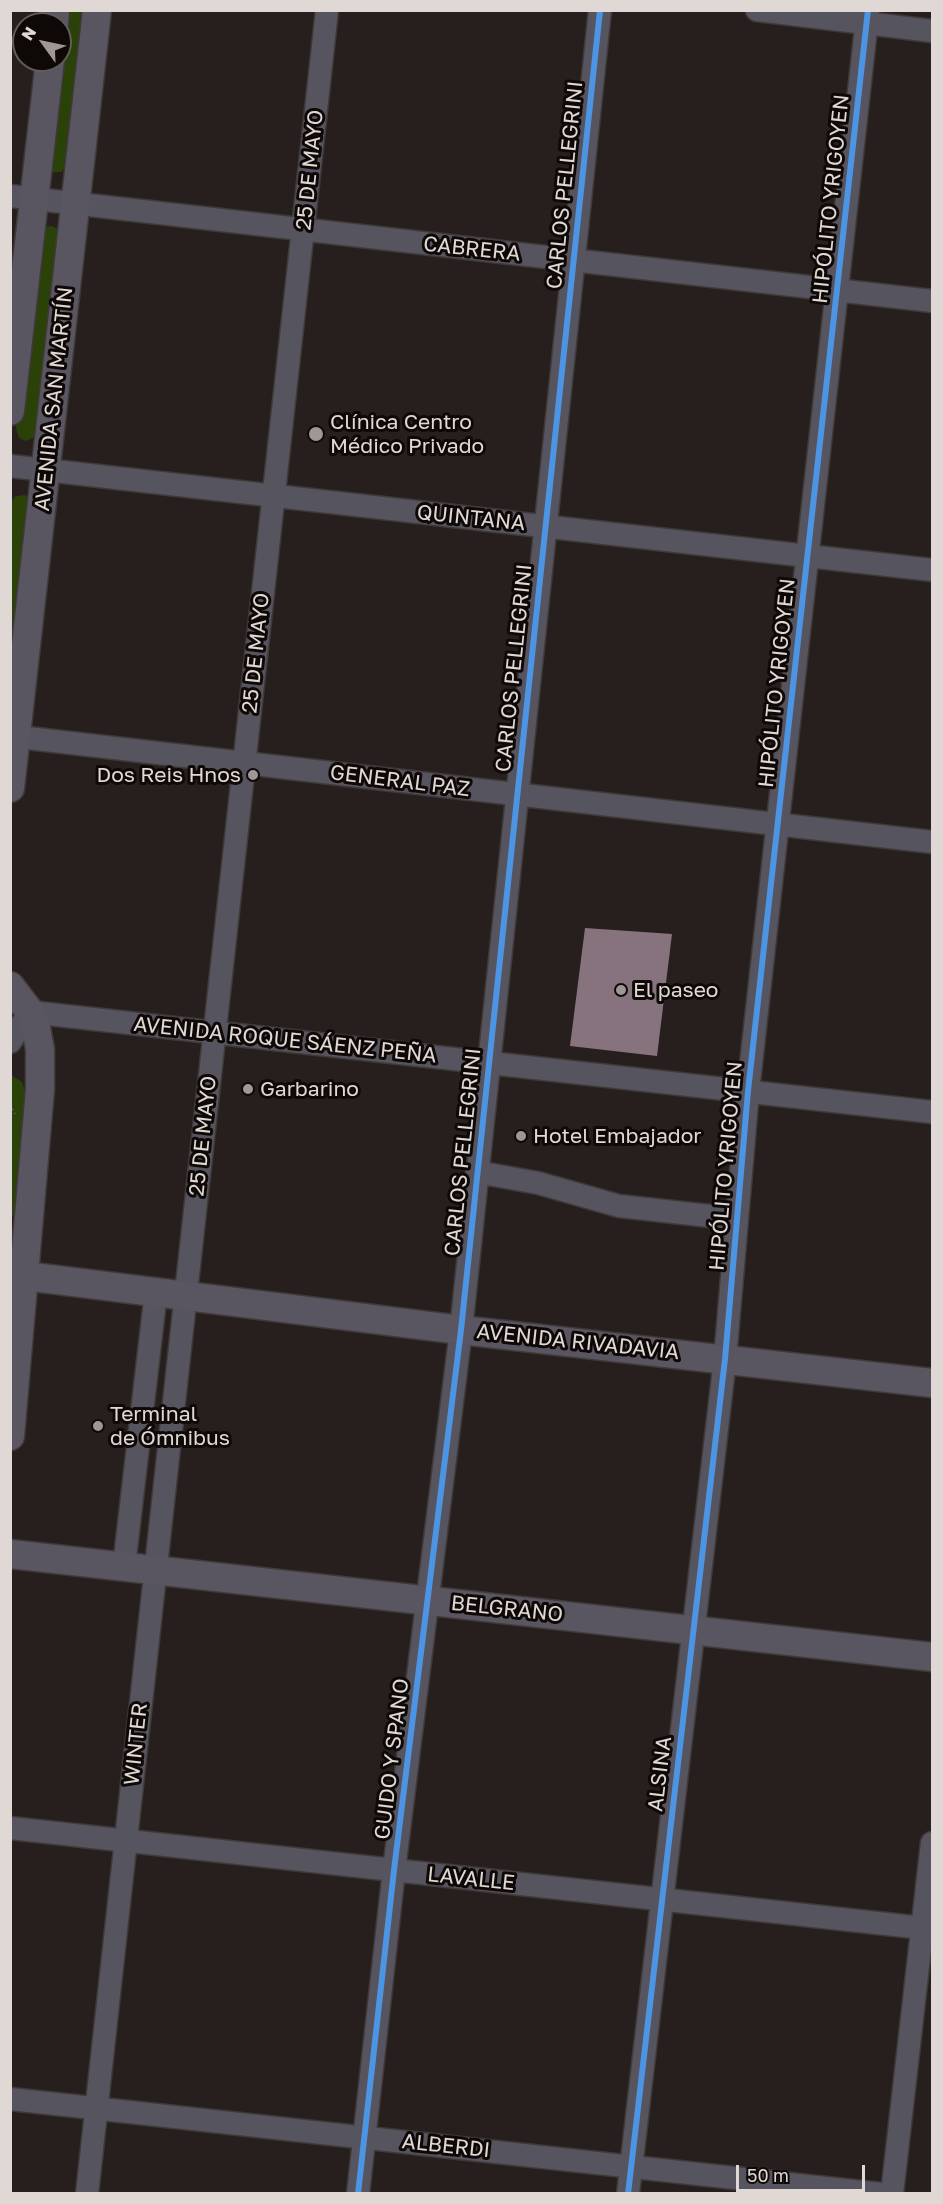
<!DOCTYPE html>
<meta charset="utf-8">
<style>
body{margin:0}
#map{position:relative;width:943px;height:2204px;overflow:hidden;background:#261f1e;font-family:"Golos Text",sans-serif}
canvas{display:block}
.frame{position:absolute;inset:0;border:12px solid #e0d8d5;pointer-events:none}
.north{position:absolute;left:12px;top:12px;width:60px;height:60px;box-sizing:border-box;background:#0e0907;border:2px solid #625c59;border-radius:50%;rotate:303deg;font-size:16px;font-weight:700;line-height:24px;text-align:center;color:#e0d8d5}
.north::after{content:'';display:block;margin:auto;width:21px;height:27px;background:#9f9795;clip-path:polygon(50% 0,100% 100%,50% 72%,0 100%)}
.scale{position:absolute;left:736px;top:2165px;width:129px;height:27px;box-sizing:border-box;border:3px solid #e0d8d5;border-top:0;padding-left:8px;font-size:18px;line-height:21px;white-space:nowrap;color:#e0d8d5;-webkit-text-stroke:4px #0e0907;paint-order:stroke}
</style>
<div id="map">
<canvas width="943" height="2204"></canvas>
<div class="frame"></div>
<div class="north">N</div>
<div class="scale">50 m</div>
</div>
<script>
const ctx = document.querySelector('canvas').getContext('2d');
ctx.lineJoin = 'round';
function fillPath(path, color) {
  ctx.fillStyle = color;
  ctx.fill(path, 'evenodd');
}
function shape(rows) {
  const path = new Path2D();
  for (const r of rows) {
    path.moveTo(r[0], r[1]);
    for (let i = 2; i < r.length; i += 2) path.lineTo(r[i], r[i + 1]);
  }
  return path;
}
function strokePath(path, color, width, dash) {
  ctx.strokeStyle = color;
  ctx.lineWidth = width;
  ctx.lineCap = dash ? 'butt' : 'round';
  ctx.setLineDash(dash || []);
  ctx.stroke(path);
}
function drawText(font, color, halo, rows, align = 'center') {
  ctx.font = font + ' "Golos Text",sans-serif';
  ctx.lineWidth = 6;
  ctx.setLineDash([]);
  ctx.textBaseline = 'middle';
  ctx.strokeStyle = halo;
  ctx.fillStyle = color;
  for (const [text, x, y, turn = 0] of rows) {
    ctx.save();
    ctx.translate(x, y);
    ctx.rotate((+turn || 0) * Math.PI / 180);
    ctx.textAlign = isNaN(turn) ? turn : align;
    if (halo) ctx.strokeText(text, 0, 0);
    ctx.fillText(text, 0, 0);
    ctx.restore();
  }
}
fillPath(shape([
 [62,11,86,11,68,166,61,172,53,172,46,168,60,60],
 [52,226,60,230,39,435,26,441,19,438,16,428,39,233,45,227],
 [25,495,31,500,11,708,11,501,16,496],
 [11,1075,22,1082,27,1097,19,1209,11,1218]
]), '#2a4108');
fillPath(shape([
 [585,928,672,934,657,1056,570,1046]
]), '#87737d');
const minor = shape([
 [757,10,932,31],
 [10,196,932,301],
 [10,466,932,570],
 [10,736,932,842],
 [10,1042,30,1012,932,1112],
 [477,1172,538,1183,619,1206,737,1219],
 [124,1566,156,1292],
 [10,1828,932,1929],
 [10,2099,881,2194],
 [87,2194,327,10],
 [358,2194,394,1870,461,1330,600,10],
 [628,2194,725,1359,748,1091,868,10],
 [892,2194,932,1843]
]);
const major = shape([
 [54,24,55,10],
 [10,411,50,60],
 [10,788,97,10],
 [10,986,30,1012,36,1028,40,1049,40,1089,10,1436],
 [10,1269,25,1276,461,1330,932,1383],
 [10,1554,932,1657]
]);
strokePath(minor, '#3f3a38', 25);
strokePath(major, '#3f3a38', 31);
strokePath(shape([
 [10,1107,15,1114]
]), '#57555a', 3, [4.5, 3]);
strokePath(minor, '#56545e', 22);
strokePath(major, '#595561', 28);
strokePath(shape([
 [358,2194,394,1870,461,1330,600,10],
 [628,2194,725,1359,748,1091,868,10]
]), '#4d94e3', 6);
for (const [x, y, r, color] of [
 [316,434,8,"#9f9795"],
 [253,775,6,"#9f9795"],
 [621,990,6,"#9f9795"],
 [248,1089,6,"#9f9795"],
 [521,1136,6,"#9f9795"],
 [98,1426,6,"#9f9795"]
]) {
  const dot = new Path2D();
  dot.arc(x, y, r, 0, 2 * Math.PI);
  ctx.fillStyle = color;
  ctx.fill(dot);
  strokePath(dot, '#0e0907', 2);
}
drawText('21px', '#e0d8d5', '#0e0907', [
 ["25 DE MAYO",310,170,-84],
 ["CARLOS PELLEGRINI",565,185,-84],
 ["HIPÓLITO YRIGOYEN",831,199,-84],
 ["CABRERA",472,249,6],
 ["AVENIDA SAN MARTÍN",54,399,-84],
 ["QUINTANA",471,518,6],
 ["25 DE MAYO",256,653,-84],
 ["CARLOS PELLEGRINI",514,668,-84],
 ["HIPÓLITO YRIGOYEN",777,683,-84],
 ["GENERAL PAZ",400,781,7],
 ["AVENIDA ROQUE SÁENZ PEÑA",285,1040,6],
 ["25 DE MAYO",203,1136,-84],
 ["CARLOS PELLEGRINI",463,1152,-84],
 ["HIPÓLITO YRIGOYEN",726,1166,-85],
 ["AVENIDA RIVADAVIA",578,1342,6],
 ["BELGRANO",507,1609,6],
 ["WINTER",136,1744,-84],
 ["GUIDO Y SPANO",392,1759,-83],
 ["ALSINA",660,1774,-83],
 ["LAVALLE",471,1879,6],
 ["ALBERDI",446,2146,6]
]);
drawText('21px', '#e0d8d5', '#0e0907', [
 ["Clínica Centro",330,422],
 ["Médico Privado",330,446],
 ["Dos Reis Hnos",241,775,"right"],
 ["El paseo",633,990],
 ["Garbarino",260,1089],
 ["Hotel Embajador",533,1136],
 ["Terminal",110,1414],
 ["de Ómnibus",110,1438]
], 'left');
</script>
